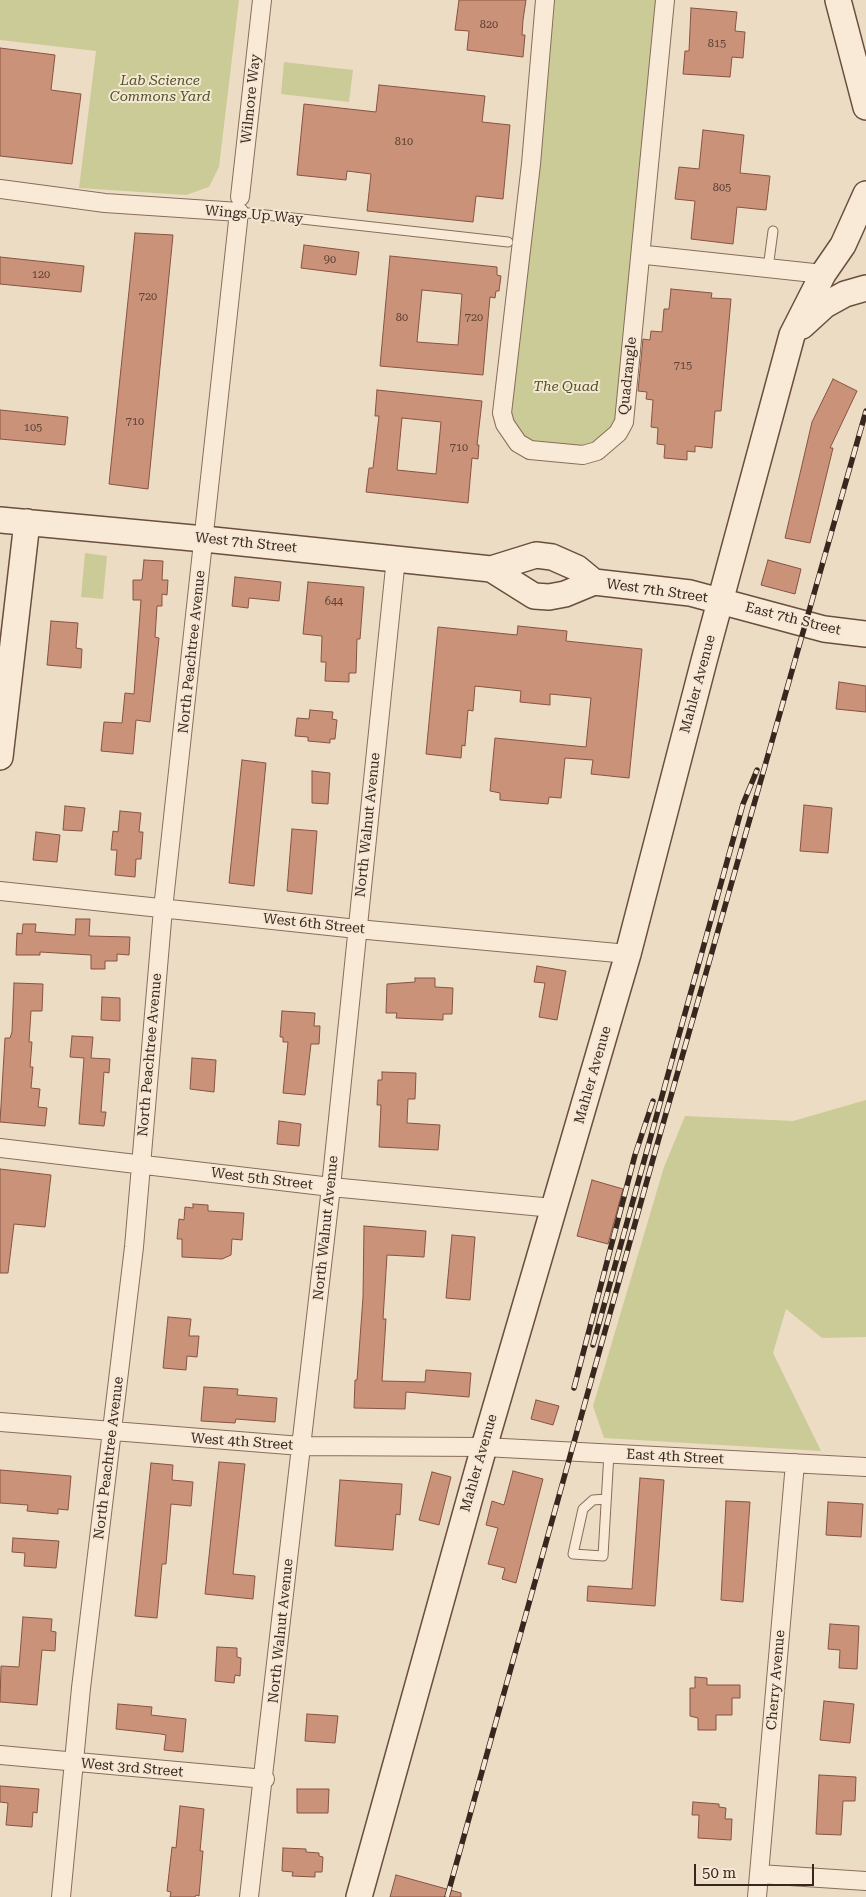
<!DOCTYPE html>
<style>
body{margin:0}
#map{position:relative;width:866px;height:1897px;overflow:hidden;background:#eddcc4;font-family:"Roboto Serif",serif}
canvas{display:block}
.scale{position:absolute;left:694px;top:1864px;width:120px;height:22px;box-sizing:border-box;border:2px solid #38271e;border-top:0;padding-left:6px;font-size:15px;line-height:18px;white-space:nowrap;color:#38271e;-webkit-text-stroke:4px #f5e7d3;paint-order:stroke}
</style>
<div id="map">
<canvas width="866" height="1897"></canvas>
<div class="scale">50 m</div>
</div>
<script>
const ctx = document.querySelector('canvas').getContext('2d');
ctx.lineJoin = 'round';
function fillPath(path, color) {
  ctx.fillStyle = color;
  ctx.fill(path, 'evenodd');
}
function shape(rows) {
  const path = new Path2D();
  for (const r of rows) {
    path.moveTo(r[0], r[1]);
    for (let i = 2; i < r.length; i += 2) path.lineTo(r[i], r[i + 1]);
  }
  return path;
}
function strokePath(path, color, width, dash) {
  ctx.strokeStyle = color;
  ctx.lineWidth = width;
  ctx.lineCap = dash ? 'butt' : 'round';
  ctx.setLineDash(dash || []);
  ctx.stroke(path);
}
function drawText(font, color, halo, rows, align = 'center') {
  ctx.font = font + ' "Roboto Serif",serif';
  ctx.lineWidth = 4;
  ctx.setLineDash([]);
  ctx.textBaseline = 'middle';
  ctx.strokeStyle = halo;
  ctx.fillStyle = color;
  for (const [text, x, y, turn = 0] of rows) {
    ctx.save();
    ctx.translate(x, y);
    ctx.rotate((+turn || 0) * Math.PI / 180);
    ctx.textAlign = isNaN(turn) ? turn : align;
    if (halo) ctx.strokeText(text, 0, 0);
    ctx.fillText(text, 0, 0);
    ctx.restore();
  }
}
fillPath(shape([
 [0,0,239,0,219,167,209,187,186,195,79,188,96,51,0,40],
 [544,0,665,0,624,422,597,451,530,450,505,424],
 [284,62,353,70,349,102,281,94],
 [85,553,107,556,103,599,81,597],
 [866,1100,866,1337,822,1338,786,1309,773,1353,821,1451,604,1438,593,1406,664,1167,685,1116,793,1121]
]), '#cbcb98');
const building = shape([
 [459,0,526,0,523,20,522,35,525,35,523,57,467,50,469,31,455,30,459,0],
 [691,8,737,12,735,31,745,32,743,58,732,57,730,77,683,74,685,51,689,51,691,8],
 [0,48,55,55,51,90,81,94,72,164,0,156,0,48],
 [379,85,485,96,482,122,510,125,503,199,476,196,473,222,367,211,371,174,347,171,346,180,297,175,304,104,376,112,379,85],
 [703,130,744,135,740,173,770,176,766,210,737,207,733,244,691,239,695,201,675,199,679,167,699,169,703,130],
 [135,233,173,235,148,489,109,484,135,233],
 [304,245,359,252,356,275,301,268,304,245],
 [390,256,497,267,497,275,501,276,499,291,496,291,495,298,490,297,483,375,380,366,390,256],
 [422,290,462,294,458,345,417,342,422,290],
 [0,257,84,266,81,292,0,284,0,257],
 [671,289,712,293,711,298,731,299,721,411,715,411,712,448,695,446,695,452,687,451,687,460,664,458,665,445,657,444,658,428,651,427,653,400,646,399,647,392,638,391,643,339,650,340,651,331,662,332,664,309,669,309,671,289],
 [833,379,857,391,830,448,833,448,810,543,785,538,812,422,833,379],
 [377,390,482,401,477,445,479,445,478,459,472,458,468,503,366,492,369,468,373,468,379,416,375,416,377,390],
 [402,418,441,422,436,474,397,470,402,418],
 [0,410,68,417,65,445,0,439,0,410],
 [144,560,163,561,162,580,168,580,167,595,162,594,162,606,157,606,155,637,159,638,150,722,136,720,133,754,101,751,104,722,122,723,125,693,134,694,141,600,133,600,133,580,142,580,144,560],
 [768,560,801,569,795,594,761,585,768,560],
 [235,577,281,582,279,601,249,598,248,608,232,606,235,577],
 [308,582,364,587,360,639,357,639,356,673,349,673,349,682,325,681,326,662,321,662,322,636,303,634,308,582],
 [51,621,78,623,76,648,82,649,81,668,47,665,51,621],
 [518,626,567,631,566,641,642,649,629,778,591,774,593,760,565,758,561,798,549,797,548,804,500,800,500,793,490,791,495,738,586,747,591,698,550,694,550,705,520,702,521,691,475,686,473,711,468,710,465,746,462,745,461,758,426,754,438,627,517,635,518,626],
 [839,682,866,686,866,712,836,709,839,682],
 [310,710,333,712,332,719,337,720,335,739,330,739,330,743,308,741,308,737,295,736,297,718,309,719,310,710],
 [242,760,266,763,254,886,229,883,242,760],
 [312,771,330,773,328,804,312,803,312,771],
 [804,805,832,808,828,853,800,851,804,805],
 [65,806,85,808,82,831,63,830,65,806],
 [120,811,141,813,139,832,143,832,141,859,136,859,135,877,115,875,117,850,111,850,113,831,118,832,120,811],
 [292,829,317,831,312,894,287,891,292,829],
 [36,832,60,835,57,862,33,860,36,832],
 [76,919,90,919,89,936,130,937,129,955,117,954,117,961,105,961,105,969,91,969,91,955,40,952,40,955,16,955,17,933,22,934,23,924,36,924,35,932,75,935,76,919],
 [537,966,566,971,557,1020,539,1017,545,983,534,982,537,966],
 [415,978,435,978,435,987,453,988,452,1014,443,1014,443,1020,396,1018,397,1013,386,1013,387,984,415,982,415,978],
 [14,983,43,984,42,1011,31,1011,29,1042,32,1042,30,1067,33,1067,31,1088,40,1089,38,1107,47,1108,45,1126,0,1122,5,1038,10,1038,12,1032,14,983],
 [102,997,120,998,120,1021,101,1020,102,997],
 [282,1011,315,1013,314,1026,320,1026,319,1044,311,1044,305,1095,283,1093,288,1042,283,1042,283,1037,280,1037,282,1011],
 [72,1036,93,1037,91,1058,110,1059,109,1073,104,1072,101,1112,106,1112,104,1126,79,1124,84,1058,70,1057,72,1036],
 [192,1058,216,1060,214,1092,190,1089,192,1058],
 [382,1072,416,1073,415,1099,408,1099,407,1123,440,1125,438,1150,379,1147,381,1105,377,1105,378,1080,382,1080,382,1072],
 [279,1121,301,1124,299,1146,277,1144,279,1121],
 [0,1169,51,1175,45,1227,14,1224,8,1273,0,1273,0,1169],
 [592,1180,623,1189,608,1244,577,1236,592,1180],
 [193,1204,208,1205,208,1211,244,1213,242,1240,232,1239,231,1255,222,1259,182,1257,182,1239,177,1239,179,1219,184,1220,185,1207,193,1208,193,1204],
 [364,1226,426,1231,424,1257,387,1255,383,1319,386,1319,382,1381,425,1382,426,1370,471,1373,469,1397,406,1392,405,1409,354,1408,355,1380,357,1380,363,1297,364,1226],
 [452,1235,475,1237,470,1300,446,1298,452,1235],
 [168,1317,191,1319,189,1336,199,1336,197,1357,187,1356,186,1370,163,1368,168,1317],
 [204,1387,238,1389,237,1395,277,1398,275,1422,236,1419,235,1423,201,1421,204,1387],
 [536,1400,559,1406,553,1425,531,1419,536,1400],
 [219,1462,245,1464,233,1574,255,1576,253,1599,205,1594,219,1462],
 [151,1463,173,1465,172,1480,193,1482,191,1506,171,1504,166,1564,162,1564,157,1618,135,1616,151,1463],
 [0,1470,71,1476,68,1510,58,1509,58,1514,27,1511,28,1505,0,1503,0,1470],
 [513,1471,543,1479,516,1583,502,1579,505,1568,488,1564,498,1528,486,1525,492,1501,504,1505,513,1471],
 [432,1472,451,1477,439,1525,419,1520,432,1472],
 [640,1478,664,1480,655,1606,587,1601,588,1586,632,1589,640,1478],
 [340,1480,402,1484,400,1515,396,1514,393,1550,335,1546,340,1480],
 [726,1501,750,1502,743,1602,721,1600,726,1501],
 [828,1502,863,1504,861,1537,826,1535,828,1502],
 [13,1538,59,1541,56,1568,24,1566,25,1553,12,1552,13,1538],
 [23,1617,52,1619,51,1631,56,1632,55,1651,42,1650,37,1705,0,1702,1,1666,19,1667,23,1617],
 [830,1624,859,1626,857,1669,839,1668,840,1650,828,1649,830,1624],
 [217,1647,237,1648,237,1657,241,1658,240,1676,235,1675,234,1683,215,1681,217,1647],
 [695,1677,707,1678,707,1685,740,1685,740,1698,732,1698,732,1715,716,1715,716,1730,698,1730,698,1718,690,1716,690,1688,695,1688,695,1677],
 [824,1701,854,1704,850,1743,820,1740,824,1701],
 [118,1704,152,1707,151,1715,186,1719,183,1752,164,1750,166,1735,161,1734,116,1729,118,1704],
 [307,1714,338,1716,335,1743,305,1741,307,1714],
 [819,1775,856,1777,855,1801,843,1801,841,1835,816,1834,819,1775],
 [0,1786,39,1789,37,1813,33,1812,32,1827,6,1825,8,1803,0,1802,0,1786],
 [297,1789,329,1789,328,1813,297,1813,297,1789],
 [693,1802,719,1804,719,1807,726,1808,725,1819,732,1819,731,1840,698,1838,699,1815,692,1815,693,1802],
 [180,1806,204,1809,200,1851,203,1851,199,1896,196,1895,195,1897,170,1897,171,1892,167,1891,172,1847,176,1848,180,1806],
 [283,1848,306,1849,306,1852,319,1853,319,1856,323,1857,322,1872,315,1872,315,1877,292,1876,293,1872,282,1871,283,1848],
 [396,1875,461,1893,461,1897,390,1897,396,1875]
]);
fillPath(building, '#cb927a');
strokePath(building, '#875341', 1);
const lane = shape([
 [239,212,508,242],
 [768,268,773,231],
 [606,1499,593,1500,583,1509,573,1554,603,1556,609,1453]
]);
const street = shape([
 [545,0,531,164,502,413,505,424,518,443,530,450,583,455,597,451,618,433,624,422,665,0],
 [0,189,105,203,239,212,163,909,134,1247,81,1688,61,1897],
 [240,197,262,0],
 [646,255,823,274],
 [0,891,357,929,628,954],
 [0,1148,331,1187,553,1208],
 [0,1422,301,1446,484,1447,866,1467],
 [0,1755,265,1779],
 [759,1874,866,1881],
 [249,1897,331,1187,396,558],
 [757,1897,795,1463]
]);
const secondary = shape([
 [838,0,866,107],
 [802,326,825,305,845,294,866,288],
 [0,520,204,539,491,569,534,596,549,597,565,594,594,582,577,568,552,557,536,555,491,569],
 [594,582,690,593,824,629,866,634],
 [0,757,27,522],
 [359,1897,484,1447,628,954,704,661,792,335,823,274,843,245,866,194]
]);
strokePath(lane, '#886d5b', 11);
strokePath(street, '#886d5b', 20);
strokePath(secondary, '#6a4e3e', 28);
strokePath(lane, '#f8ead7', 9);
strokePath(street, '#f8ead7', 18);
strokePath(secondary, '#f8ead7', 25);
const rail = shape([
 [593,1345,743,804,757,770],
 [574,1388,635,1155,653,1101],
 [447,1897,655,1152,866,411]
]);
strokePath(rail, '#38271e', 5.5);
strokePath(rail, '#f5e7d3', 4, [11]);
drawText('11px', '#5d4235', null, [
 ["820",489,25],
 ["815",717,44],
 ["810",404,142],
 ["805",722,188],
 ["90",330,260],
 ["120",41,275],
 ["720",148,297],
 ["80",402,318],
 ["720",474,318],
 ["715",683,366],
 ["710",135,422],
 ["105",33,428],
 ["710",459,448],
 ["644",334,602]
]);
drawText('italic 14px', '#4e5425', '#f5e7d3', [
 ["Lab Science",160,81],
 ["Commons Yard",160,97],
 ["The Quad",566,387]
]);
drawText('14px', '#38271e', '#f5e7d3', [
 ["Wilmore Way",251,99,-84],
 ["Wings Up Way",254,215,5],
 ["Quadrangle",628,376,-84],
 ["West 7th Street",246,543,6],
 ["West 7th Street",657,591,8],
 ["East 7th Street",793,619,14],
 ["North Peachtree Avenue",192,652,-84],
 ["Mahler Avenue",698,684,-75],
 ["North Walnut Avenue",368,825,-84],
 ["West 6th Street",314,924,6],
 ["North Peachtree Avenue",150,1055,-85],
 ["Mahler Avenue",593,1075,-74],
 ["West 5th Street",262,1179,7],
 ["North Walnut Avenue",326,1228,-84],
 ["West 4th Street",242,1442,4],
 ["East 4th Street",675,1457,3],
 ["North Peachtree Avenue",109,1458,-83],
 ["Mahler Avenue",479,1463,-74],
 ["North Walnut Avenue",281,1631,-84],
 ["Cherry Avenue",776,1680,-85],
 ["West 3rd Street",132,1768,5]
]);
</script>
